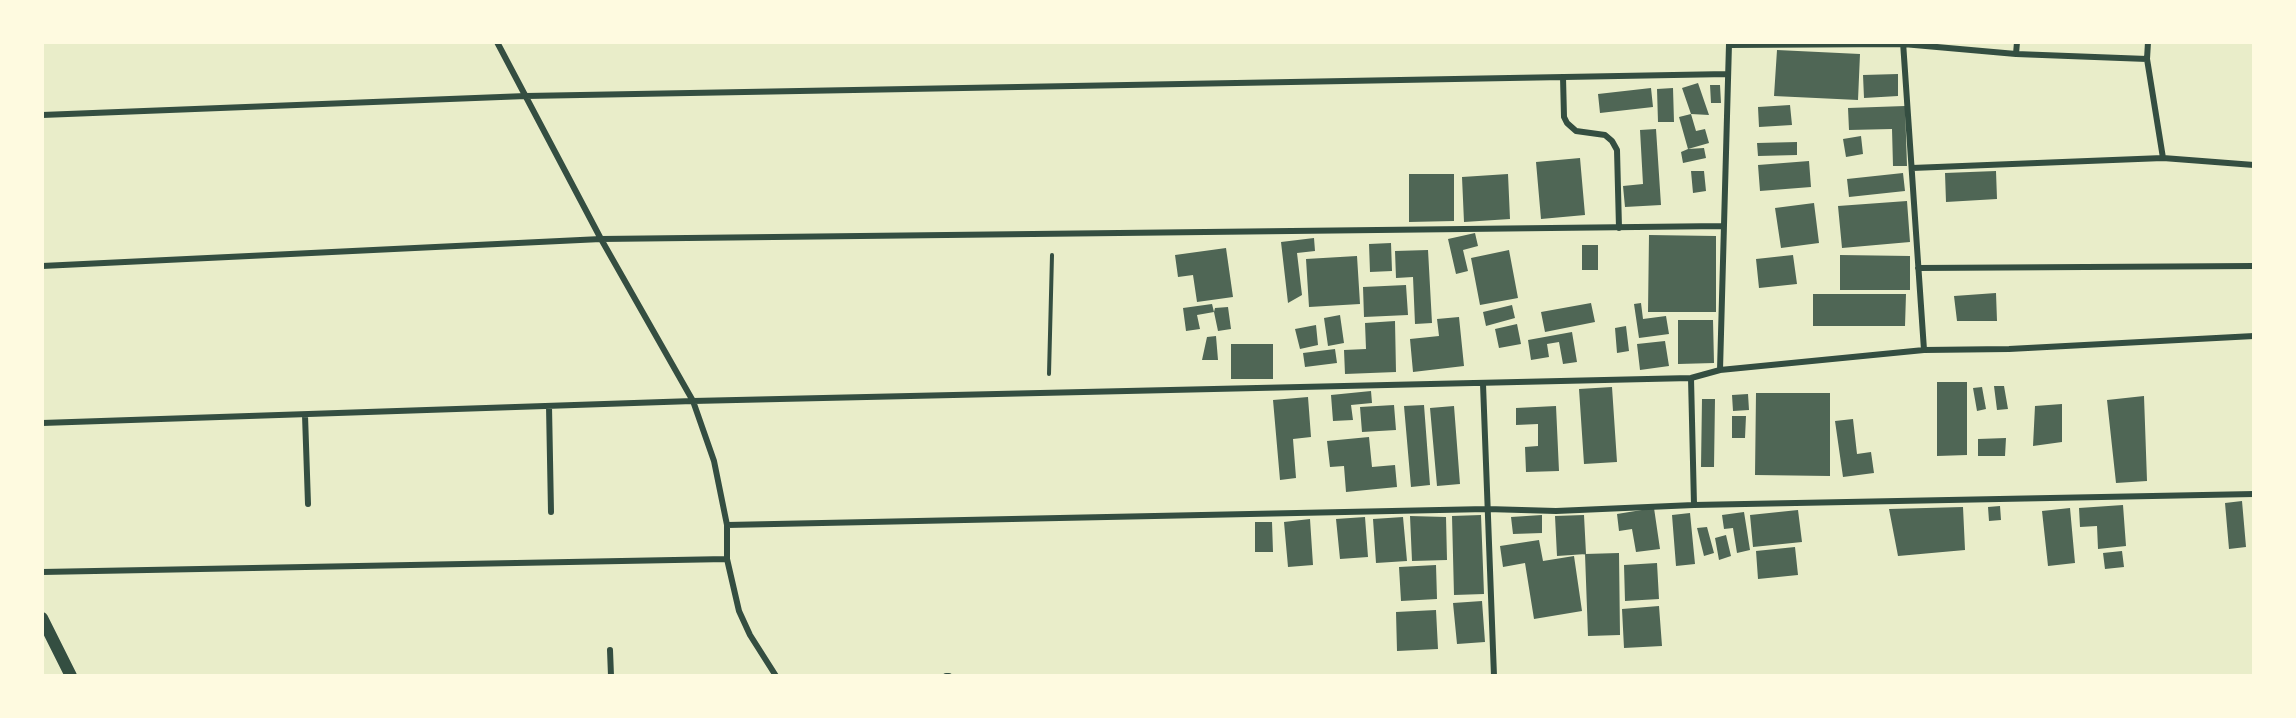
<!DOCTYPE html>
<style>
body{margin:0}
#map{position:relative;width:2296px;height:718px;overflow:hidden;background:#e9edc9;font-family:Mulish,sans-serif}
canvas{display:block}
.frame{position:absolute;inset:0;border:44px solid #fefae0;pointer-events:none}
</style>
<div id="map">
<canvas width="2296" height="718"></canvas>
<div class="frame"></div>
</div>
<script>
const ctx = document.querySelector('canvas').getContext('2d');
ctx.lineJoin = 'round';
function fillPath(path, color) {
  ctx.fillStyle = color;
  ctx.fill(path, 'evenodd');
}
function shape(rows) {
  const path = new Path2D();
  for (const r of rows) {
    path.moveTo(r[0], r[1]);
    for (let i = 2; i < r.length; i += 2) path.lineTo(r[i], r[i + 1]);
  }
  return path;
}
function strokePath(path, color, width, dash) {
  ctx.strokeStyle = color;
  ctx.lineWidth = width;
  ctx.lineCap = dash ? 'butt' : 'round';
  ctx.setLineDash(dash || []);
  ctx.stroke(path);
}
fillPath(shape([
 [1777,50,1860,54,1858,100,1774,96],
 [1898,74,1898,96,1864,98,1863,75],
 [1698,83,1709,115,1691,114,1682,88],
 [1710,85,1720,85,1721,103,1711,103],
 [1651,88,1653,107,1600,113,1598,94],
 [1673,88,1674,122,1658,122,1657,89],
 [1790,105,1792,125,1759,127,1758,107],
 [1905,106,1907,166,1893,166,1892,129,1849,130,1848,108],
 [1691,114,1696,131,1705,129,1709,143,1688,149,1704,148,1706,158,1683,163,1681,152,1688,149,1679,117],
 [1656,129,1661,205,1625,207,1623,186,1643,184,1640,130],
 [1861,136,1863,154,1846,157,1843,139],
 [1797,142,1797,155,1758,156,1757,143],
 [1580,158,1585,215,1541,219,1536,162],
 [1809,161,1811,187,1760,191,1758,165],
 [1691,171,1704,171,1706,191,1693,193],
 [1996,171,1997,199,1946,202,1945,173],
 [1903,173,1905,191,1849,197,1847,179],
 [1409,174,1454,174,1454,221,1409,222],
 [1508,174,1510,219,1464,222,1462,177],
 [1907,201,1910,242,1842,248,1838,206],
 [1814,203,1819,243,1781,248,1775,208],
 [1475,233,1478,246,1463,250,1468,271,1456,274,1448,239],
 [1649,235,1716,236,1716,312,1648,312],
 [1314,238,1315,251,1297,253,1302,295,1288,303,1281,242],
 [1391,243,1392,271,1370,272,1369,244],
 [1582,245,1598,245,1598,270,1582,270],
 [1226,248,1233,297,1197,302,1193,275,1178,277,1175,255],
 [1428,250,1432,323,1415,324,1413,277,1396,278,1395,251],
 [1509,250,1518,298,1480,305,1471,258],
 [1793,255,1797,284,1759,288,1756,259],
 [1840,255,1910,256,1910,290,1840,290],
 [1357,256,1360,304,1309,307,1306,259],
 [1406,285,1408,315,1364,317,1363,287],
 [1996,293,1997,321,1957,321,1954,296],
 [1813,294,1906,294,1905,326,1813,326],
 [1591,303,1595,322,1545,332,1541,312],
 [1641,303,1643,319,1666,316,1669,334,1639,338,1634,304],
 [1212,304,1214,312,1215,308,1228,307,1231,329,1218,331,1214,312,1197,315,1200,329,1186,331,1183,308],
 [1512,305,1515,318,1486,326,1483,312],
 [1340,315,1344,343,1328,346,1324,318],
 [1459,317,1464,366,1413,372,1410,339,1439,336,1437,319],
 [1678,320,1713,320,1714,363,1678,364],
 [1395,321,1396,372,1345,374,1344,350,1366,349,1365,323],
 [1517,324,1521,344,1499,348,1495,329],
 [1316,325,1318,345,1300,349,1295,329],
 [1626,326,1629,351,1617,353,1615,328],
 [1572,332,1577,362,1563,364,1559,342,1547,344,1549,357,1531,360,1528,340],
 [1216,336,1218,360,1202,360,1207,337],
 [1665,341,1669,366,1640,370,1637,344],
 [1231,344,1273,344,1273,379,1231,379],
 [1335,349,1337,363,1305,367,1303,353],
 [1937,382,1967,382,1967,455,1937,456],
 [1994,386,2004,386,2008,409,1997,410],
 [1612,387,1617,462,1584,464,1579,389],
 [1982,387,1986,409,1977,411,1973,388],
 [1371,391,1372,403,1351,405,1353,420,1333,421,1331,395],
 [1756,393,1830,393,1830,476,1755,475],
 [1748,394,1749,410,1733,411,1732,395],
 [2144,396,2147,481,2116,483,2107,400],
 [1308,397,1311,437,1293,439,1296,478,1280,480,1273,400],
 [1702,399,1715,399,1714,467,1701,467],
 [2062,404,2062,442,2033,446,2035,406],
 [1394,405,1396,430,1362,432,1360,407],
 [1424,405,1430,485,1411,487,1404,406],
 [1454,406,1460,484,1437,486,1430,408],
 [1556,406,1559,471,1526,472,1525,447,1538,446,1538,424,1516,425,1516,408],
 [1732,416,1746,416,1745,438,1732,438],
 [1853,419,1857,454,1871,452,1874,473,1843,477,1835,421],
 [1369,437,1372,467,1395,465,1397,487,1346,492,1344,466,1330,467,1327,441],
 [2006,438,2005,456,1978,456,1978,439],
 [2242,501,2246,547,2229,549,2225,503],
 [2123,505,2126,546,2098,549,2097,526,2080,527,2079,508],
 [2000,506,2001,520,1989,521,1988,507],
 [1963,507,1965,550,1898,556,1889,509],
 [1654,508,1660,549,1636,552,1632,529,1619,531,1617,514],
 [2070,508,2075,563,2048,566,2042,511],
 [1798,510,1802,542,1753,547,1750,515],
 [1744,512,1750,550,1737,553,1733,528,1724,529,1722,515],
 [1690,513,1695,564,1676,566,1672,515],
 [1481,515,1484,594,1454,595,1452,516],
 [1542,515,1542,533,1513,534,1511,517],
 [1584,515,1586,554,1557,556,1555,516],
 [1410,516,1446,517,1447,560,1412,561],
 [1365,517,1368,557,1340,559,1336,519],
 [1403,517,1407,561,1376,563,1373,519],
 [1310,519,1313,565,1288,567,1284,522],
 [1255,522,1272,522,1273,552,1255,552],
 [1707,527,1714,553,1704,556,1697,528],
 [1726,535,1731,556,1719,560,1715,538],
 [1539,540,1543,561,1574,556,1582,611,1534,619,1525,563,1503,567,1500,546],
 [1795,547,1798,575,1758,579,1756,551],
 [2122,551,2124,567,2105,569,2103,553],
 [1619,553,1620,635,1588,636,1585,554],
 [1657,563,1659,599,1625,601,1624,565],
 [1436,565,1437,599,1401,601,1399,567],
 [1482,601,1485,642,1457,644,1453,603],
 [1659,606,1662,646,1624,648,1622,609],
 [1436,610,1438,649,1397,651,1396,612]
]), '#4f6655');
strokePath(shape([
 [1049,374,1052,255]
]), '#344e41', 4);
strokePath(shape([
 [497,42,601,239,693,401,714,461,727,525,727,559,739,611,750,635,776,676],
 [1903,42,1924,350,2009,349,2254,336],
 [2148,42,2147,59,2163,158],
 [1729,45,1903,44,2016,54,2147,59],
 [2016,54,2017,42],
 [1563,77,1564,117,1567,123,1576,131,1605,135,1612,141,1617,150,1619,228],
 [42,115,526,96,1728,74],
 [1912,168,2163,158,2254,165],
 [42,266,601,239,1723,226],
 [1918,268,2254,266],
 [1720,370,1729,44],
 [1691,378,1694,505],
 [1483,384,1494,676],
 [549,406,551,512],
 [305,415,308,504],
 [42,423,693,401,1691,378,1720,370,1924,350],
 [727,525,1487,509,1556,511,1694,505,2254,494],
 [42,572,727,559],
 [610,650,611,676],
 [946,676,949,676]
]), '#344e41', 6);
strokePath(shape([
 [42,618,71,676]
]), '#344e41', 12);
</script>
